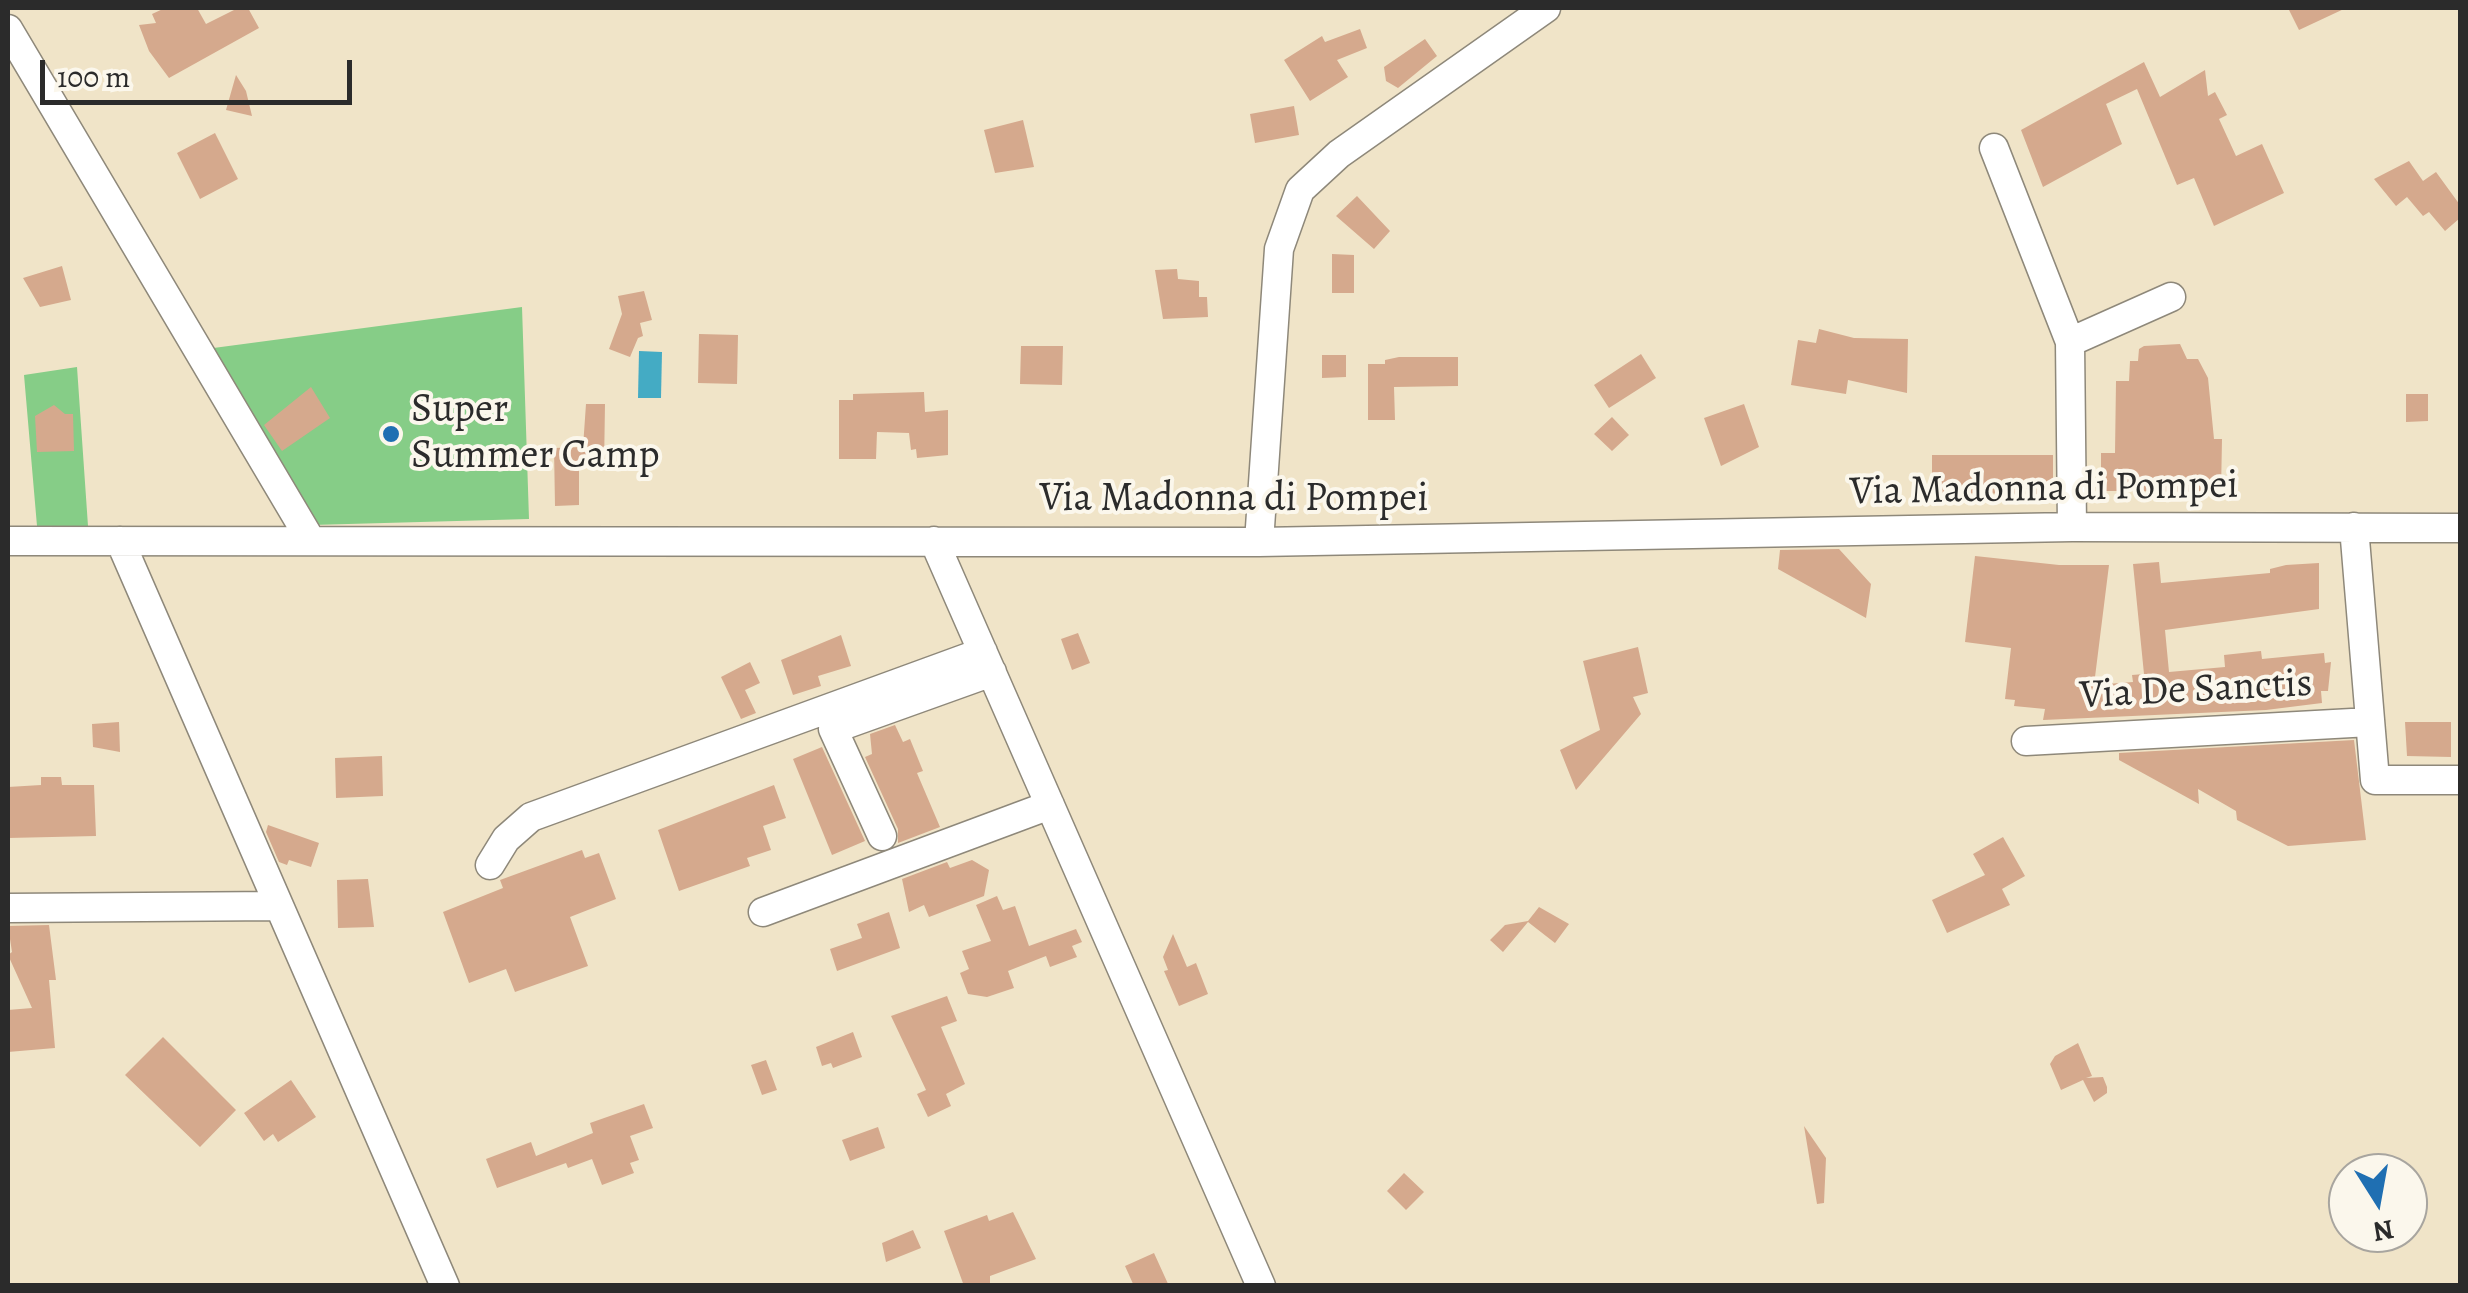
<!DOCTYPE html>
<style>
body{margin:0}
#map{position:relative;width:2468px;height:1293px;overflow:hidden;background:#f0e4c8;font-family:Alegreya,serif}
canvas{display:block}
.frame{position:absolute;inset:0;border:10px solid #2b2b2b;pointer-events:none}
.north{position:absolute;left:2328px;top:1153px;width:100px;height:100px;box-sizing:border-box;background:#fbf7ec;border:2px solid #a8a59f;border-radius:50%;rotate:169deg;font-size:28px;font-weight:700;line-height:40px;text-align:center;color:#2b2b2b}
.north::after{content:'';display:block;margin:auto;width:35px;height:45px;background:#1f6fb2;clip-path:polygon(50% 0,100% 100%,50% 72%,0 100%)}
.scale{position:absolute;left:40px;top:60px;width:312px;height:45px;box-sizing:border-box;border:5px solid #2b2b2b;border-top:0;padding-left:12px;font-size:30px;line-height:35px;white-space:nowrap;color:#2b2b2b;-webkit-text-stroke:8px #fbf7ec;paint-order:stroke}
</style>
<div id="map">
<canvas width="2468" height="1293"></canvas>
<div class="frame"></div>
<div class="north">N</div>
<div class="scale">100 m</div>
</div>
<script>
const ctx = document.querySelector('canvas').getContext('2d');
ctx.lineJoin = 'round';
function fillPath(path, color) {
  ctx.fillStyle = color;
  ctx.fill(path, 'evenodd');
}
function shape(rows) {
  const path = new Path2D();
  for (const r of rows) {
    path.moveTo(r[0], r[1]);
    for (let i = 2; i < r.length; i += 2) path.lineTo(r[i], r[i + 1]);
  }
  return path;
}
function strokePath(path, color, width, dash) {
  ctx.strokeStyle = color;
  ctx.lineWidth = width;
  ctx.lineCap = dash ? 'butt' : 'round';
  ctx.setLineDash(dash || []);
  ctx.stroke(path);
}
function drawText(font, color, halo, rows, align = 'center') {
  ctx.font = font + ' Alegreya,serif';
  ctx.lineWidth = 8;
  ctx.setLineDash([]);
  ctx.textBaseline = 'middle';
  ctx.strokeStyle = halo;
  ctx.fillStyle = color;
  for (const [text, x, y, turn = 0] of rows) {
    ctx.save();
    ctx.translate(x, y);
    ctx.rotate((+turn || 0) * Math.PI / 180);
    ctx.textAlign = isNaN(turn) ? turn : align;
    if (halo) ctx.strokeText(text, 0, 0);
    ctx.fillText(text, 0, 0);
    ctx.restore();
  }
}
fillPath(shape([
 [522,307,529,519,312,525,206,349],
 [77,367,88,526,37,526,24,375]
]), '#86cd87');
fillPath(shape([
 [639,351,662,352,661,398,638,398]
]), '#44abc4');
fillPath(shape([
 [165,8,197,8,206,24,238,8,248,8,259,28,169,78,149,51,139,25,156,23,152,14],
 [2288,8,2346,8,2299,30],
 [1360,29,1367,48,1337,60,1348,77,1310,101,1284,60,1322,36,1325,42],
 [1425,39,1437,56,1398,88,1386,81,1384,67],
 [2144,62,2160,97,2205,70,2208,96,2215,92,2227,115,2219,119,2236,156,2262,144,2284,193,2214,226,2194,178,2177,185,2137,89,2106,104,2122,144,2043,187,2021,130],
 [236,75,246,91,252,116,226,110],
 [1294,106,1299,135,1255,143,1250,114],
 [1023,120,1034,167,995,173,984,130],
 [215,133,238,179,200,199,177,153],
 [2409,161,2423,181,2436,172,2460,205,2460,218,2445,231,2429,212,2423,216,2407,197,2396,206,2374,179],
 [1357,196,1390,231,1374,249,1336,216],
 [1332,254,1354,255,1354,293,1332,293],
 [62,266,71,300,40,307,23,278],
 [1177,269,1178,279,1199,281,1199,297,1207,297,1208,317,1163,319,1155,270],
 [644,291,652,320,640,323,643,336,638,338,630,357,609,349,622,314,618,296],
 [1819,329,1854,338,1908,339,1907,393,1848,380,1846,394,1791,385,1798,340,1816,343],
 [699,334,738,335,737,384,698,383],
 [2180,344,2187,359,2198,359,2208,378,2214,439,2222,439,2221,492,2126,491,2126,486,2120,486,2119,491,2101,491,2101,453,2115,453,2116,381,2129,381,2130,361,2138,361,2139,349,2144,346],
 [1021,346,1063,346,1062,385,1020,384],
 [1641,354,1656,378,1609,408,1594,385],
 [1322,355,1346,355,1346,377,1322,378],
 [1399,357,1458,357,1458,386,1394,387,1395,420,1368,420,1368,364,1385,364,1385,360],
 [311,387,330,418,282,451,264,425],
 [924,392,925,412,948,410,948,455,917,458,916,449,911,450,909,433,877,432,876,459,839,459,839,400,853,400,853,394],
 [2406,394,2428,394,2428,421,2406,422],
 [586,404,605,404,604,467,579,467,579,505,555,506,554,448,583,447],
 [1744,404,1759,447,1721,466,1704,418],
 [54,405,65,414,73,414,74,451,37,452,35,416],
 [1612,417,1629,435,1612,451,1594,434],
 [1932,455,2053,455,2053,494,1932,493],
 [1839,549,1871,584,1866,618,1778,569,1780,550],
 [1975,556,2059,565,2109,565,2094,685,2133,682,2132,675,2144,674,2133,564,2159,562,2161,583,2270,573,2270,569,2286,565,2319,563,2319,609,2165,630,2169,672,2225,667,2224,655,2261,651,2262,659,2324,653,2325,663,2331,662,2328,691,2321,691,2322,703,2266,710,2043,720,2045,709,2014,706,2015,700,2005,699,2011,648,1965,642],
 [1078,633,1090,663,1072,670,1061,639],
 [841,635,851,666,818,676,821,686,793,695,781,660],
 [1638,647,1648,693,1633,697,1641,714,1576,790,1560,750,1600,730,1583,661],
 [750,662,760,683,745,690,756,713,741,719,721,677],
 [119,722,120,752,93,747,92,724],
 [2405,722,2451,722,2451,757,2407,756],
 [895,725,903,742,910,739,923,771,917,773,940,827,898,843,898,829,865,757,872,754,870,734],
 [2354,740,2366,840,2288,846,2237,820,2236,811,2198,789,2199,804,2119,760,2119,753],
 [822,747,865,841,832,855,793,759],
 [382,756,383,796,336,798,335,758],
 [41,777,61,777,62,785,94,785,96,836,8,838,8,787,41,785],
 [774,785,786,818,763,826,771,850,747,858,750,866,679,891,658,830],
 [268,825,319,843,311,867,289,860,287,865,279,862,266,832],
 [2003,837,2025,876,2002,889,2010,905,1947,933,1932,900,1985,875,1973,854],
 [582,850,585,858,599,853,616,899,570,917,588,966,515,992,506,969,469,983,443,912,503,888,500,880],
 [972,860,989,870,984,896,929,917,924,905,909,912,902,879,947,862,950,868],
 [368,879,374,927,338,928,337,880],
 [997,896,1003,910,1015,906,1029,946,1076,929,1082,942,1072,946,1077,957,1050,967,1046,956,1008,971,1014,988,987,997,968,994,960,973,969,969,962,951,991,941,976,905],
 [1539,907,1569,924,1555,943,1528,922,1503,952,1490,940,1505,925,1528,921],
 [889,912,900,948,837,971,830,949,862,938,857,924],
 [8,926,49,925,56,980,49,980,55,1048,8,1052,8,1010,32,1008,8,955,12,952],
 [1173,934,1187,967,1196,963,1208,994,1179,1006,1164,971,1168,970,1163,957],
 [947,996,957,1021,941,1027,965,1084,946,1094,951,1106,928,1117,917,1094,926,1090,891,1016],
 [853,1032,862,1057,833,1068,831,1063,822,1066,816,1047],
 [163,1037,236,1110,200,1147,125,1075],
 [2078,1043,2092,1076,2086,1078,2103,1077,2107,1087,2107,1093,2094,1102,2083,1080,2061,1090,2050,1064,2055,1056],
 [766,1060,777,1090,762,1095,751,1065],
 [291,1080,316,1117,278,1142,273,1134,264,1141,244,1113],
 [644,1104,653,1128,630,1136,639,1160,630,1163,634,1173,602,1185,592,1159,568,1168,566,1163,497,1188,486,1159,531,1142,536,1156,593,1133,590,1123],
 [1804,1126,1826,1158,1824,1203,1817,1204],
 [878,1127,885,1148,850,1161,842,1140],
 [1404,1173,1424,1192,1406,1210,1387,1191],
 [1013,1212,1036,1259,990,1276,990,1286,964,1286,944,1231,987,1215,989,1221],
 [913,1230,921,1248,886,1262,882,1243],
 [1154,1253,1169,1286,1134,1286,1125,1266]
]), '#d5a98d');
const minor = shape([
 [8,29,310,539],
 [1994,148,2070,342,2072,527],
 [2070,342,2171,297],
 [2354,527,2375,780,2460,780],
 [8,541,1259,542,2072,527,2460,528],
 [120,541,445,1286],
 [934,541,1261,1286],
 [1259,542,1279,249,1300,190,1339,154,1546,8],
 [2026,741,2370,722],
 [882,836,833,729,992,672],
 [490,865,506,839,531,817,983,652],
 [8,908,279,906],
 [763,912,1050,805]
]);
strokePath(minor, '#8e887a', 31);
strokePath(minor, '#fff', 28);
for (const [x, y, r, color] of [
 [391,434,10,"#1f6fb2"]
]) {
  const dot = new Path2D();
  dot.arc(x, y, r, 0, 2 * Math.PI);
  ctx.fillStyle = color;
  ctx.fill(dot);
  strokePath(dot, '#fbf7ec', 4);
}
drawText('40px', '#2b2b2b', '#fbf7ec', [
 ["Super",411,411],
 ["Summer Camp",411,457]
], 'left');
drawText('40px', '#2b2b2b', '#fbf7ec', [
 ["Via Madonna di Pompei",2044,490,-1],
 ["Via Madonna di Pompei",1234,500],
 ["Via De Sanctis",2196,691,-3]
]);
</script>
